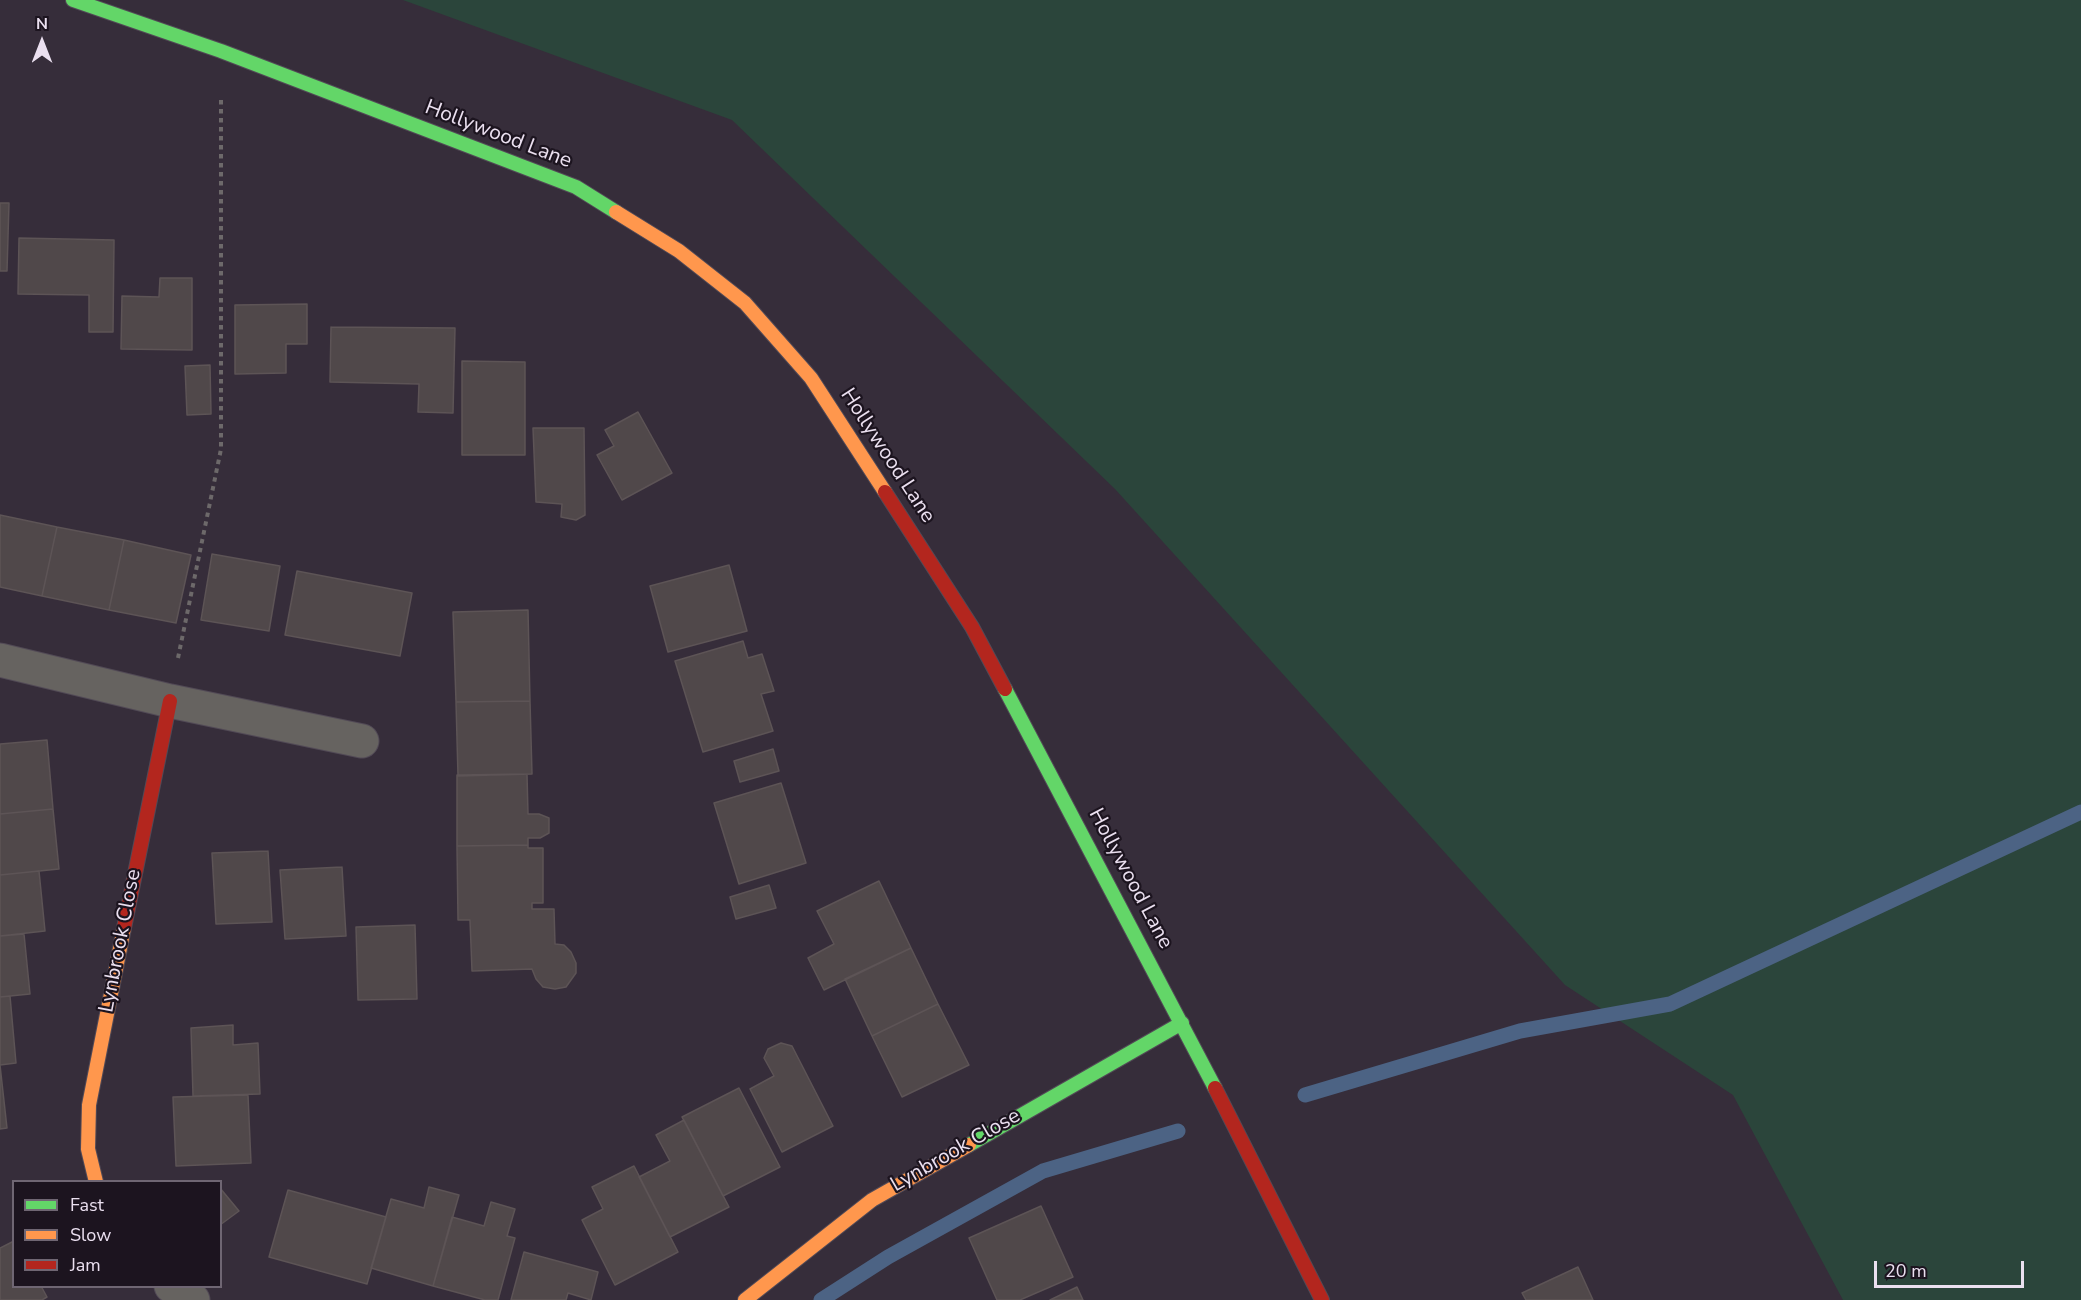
<!DOCTYPE html>
<style>
body{margin:0}
#map{position:relative;width:2081px;height:1300px;overflow:hidden;background:#362d3a;font-family:"Nunito Sans",sans-serif}
canvas{display:block}
.legend{position:absolute;left:12px;top:1180px;width:210px;height:108px;box-sizing:border-box;background:#1c141f;border:2px solid #6f6673;margin:0;padding:8px 10px;list-style:none;font-size:18px;color:#ebe0f0}
.legend li{display:flex;align-items:center;gap:12px;height:30px}
.legend b{width:30px;border:2px solid #6f6673}
.north{position:absolute;left:12px;top:12px;width:60px;height:60px;-webkit-text-stroke:4px #1c141f;paint-order:stroke;rotate:0deg;font-size:16px;font-weight:700;line-height:24px;text-align:center;color:#ebe0f0}
.north::after{content:'';display:block;margin:auto;width:21px;height:27px;background:#ebe0f0;clip-path:polygon(50% 0,100% 100%,50% 72%,0 100%)}
.scale{position:absolute;left:1874px;top:1261px;width:150px;height:27px;box-sizing:border-box;border:3px solid #ebe0f0;border-top:0;padding-left:8px;font-size:18px;line-height:21px;white-space:nowrap;color:#ebe0f0;-webkit-text-stroke:4px #1c141f;paint-order:stroke}
</style>
<div id="map">
<canvas width="2081" height="1300"></canvas>
<ul class="legend">
<li><b style="height:8px;background:#63d668"></b>Fast</li>
<li><b style="height:8px;background:#ff974d"></b>Slow</li>
<li><b style="height:8px;background:#b3261e"></b>Jam</li>
</ul>
<div class="north">N</div>
<div class="scale">20 m</div>
</div>
<script>
const ctx = document.querySelector('canvas').getContext('2d');
ctx.lineJoin = 'round';
function fillPath(path, color) {
  ctx.fillStyle = color;
  ctx.fill(path, 'evenodd');
}
function shape(rows) {
  const path = new Path2D();
  for (const r of rows) {
    path.moveTo(r[0], r[1]);
    for (let i = 2; i < r.length; i += 2) path.lineTo(r[i], r[i + 1]);
  }
  return path;
}
function strokePath(path, color, width, dash) {
  ctx.strokeStyle = color;
  ctx.lineWidth = width;
  ctx.lineCap = dash ? 'butt' : 'round';
  ctx.setLineDash(dash || []);
  ctx.stroke(path);
}
function drawText(font, color, halo, rows, align = 'center') {
  ctx.font = font + ' "Nunito Sans",sans-serif';
  ctx.lineWidth = 4.5;
  ctx.setLineDash([]);
  ctx.textBaseline = 'middle';
  ctx.strokeStyle = halo;
  ctx.fillStyle = color;
  for (const [text, x, y, turn = 0] of rows) {
    ctx.save();
    ctx.translate(x, y);
    ctx.rotate((+turn || 0) * Math.PI / 180);
    ctx.textAlign = isNaN(turn) ? turn : align;
    if (halo) ctx.strokeText(text, 0, 0);
    ctx.fillText(text, 0, 0);
    ctx.restore();
  }
}
fillPath(shape([
 [403,0,2081,0,2081,1300,1843,1300,1733,1095,1565,985,1115,489,732,120]
]), '#2b453b');
strokePath(shape([
 [1305,1095,1520,1031,1670,1004,2081,812],
 [821,1300,888,1257,1043,1171,1178,1131]
]), '#4c6384', 15);
const building = shape([
 [0,203,9,203,7,271,0,271,0,203],
 [19,238,114,240,113,332,89,332,89,295,18,294,19,238],
 [160,278,192,278,192,350,121,349,122,296,159,297,160,278],
 [307,304,307,344,286,344,286,373,235,374,235,305,307,304],
 [331,327,455,328,453,413,418,412,419,384,330,382,331,327],
 [462,361,525,362,525,455,462,455,462,361],
 [210,365,211,414,187,415,185,366,210,365],
 [638,412,672,473,622,500,597,455,614,446,605,430,638,412],
 [533,428,584,428,585,515,576,520,561,517,562,504,536,502,533,428],
 [0,515,57,527,42,596,0,587,0,515],
 [57,527,124,540,109,610,42,596,57,527],
 [124,540,191,555,176,623,109,610,124,540],
 [212,554,280,566,269,631,201,620,212,554],
 [729,565,747,631,668,652,650,586,729,565],
 [297,571,412,593,400,656,285,635,297,571],
 [528,610,530,701,456,702,453,612,528,610],
 [743,641,748,658,762,654,774,691,761,694,773,731,703,752,675,661,743,641],
 [530,701,532,774,458,776,456,702,530,701],
 [47,740,53,809,0,814,0,744,47,740],
 [773,749,779,771,740,782,734,761,773,749],
 [527,774,528,814,539,814,549,818,549,833,540,838,528,838,528,845,457,846,457,775,527,774],
 [781,783,806,863,739,884,714,803,781,783],
 [53,809,59,869,0,875,0,814,53,809],
 [528,845,528,848,543,848,543,903,532,903,532,909,554,909,555,944,564,945,571,952,576,963,576,973,566,987,555,989,543,987,536,979,532,969,472,971,470,920,458,920,457,846,528,845],
 [268,851,272,922,216,924,212,853,268,851],
 [342,867,346,936,285,939,280,870,342,867],
 [39,871,45,931,0,936,0,875,39,871],
 [879,881,911,948,824,990,808,958,834,944,817,911,879,881],
 [769,885,776,908,736,919,730,897,769,885],
 [415,925,417,999,358,1000,356,927,415,925],
 [24,934,30,994,0,997,0,936,24,934],
 [911,948,938,1004,872,1036,845,979,911,948],
 [10,996,16,1063,0,1065,0,997,10,996],
 [938,1004,969,1065,902,1097,872,1036,938,1004],
 [233,1025,233,1045,258,1043,260,1094,193,1096,191,1028,233,1025],
 [781,1043,792,1046,833,1126,782,1152,750,1089,774,1076,764,1058,768,1049,781,1043],
 [0,1065,7,1128,0,1129,0,1065],
 [739,1088,780,1167,723,1196,682,1117,739,1088],
 [248,1095,251,1163,176,1166,173,1097,248,1095],
 [684,1120,729,1207,670,1237,639,1177,670,1161,656,1135,684,1120],
 [634,1166,678,1252,615,1285,582,1220,603,1209,592,1187,634,1166],
 [429,1187,459,1195,433,1286,371,1268,391,1199,424,1208,429,1187],
 [220,1188,239,1211,220,1225,220,1188],
 [288,1190,386,1217,367,1284,269,1257,288,1190],
 [491,1202,515,1209,507,1236,515,1238,498,1300,485,1300,433,1286,452,1217,484,1226,491,1202],
 [1041,1206,1073,1277,1020,1300,997,1300,969,1238,1041,1206],
 [14,1241,14,1286,41,1286,47,1297,42,1300,0,1300,0,1248,14,1241],
 [524,1252,598,1272,591,1300,568,1293,566,1300,511,1300,524,1252],
 [1578,1267,1593,1300,1526,1300,1522,1293,1578,1267],
 [1077,1287,1083,1300,1050,1300,1077,1287]
]);
fillPath(building, '#50484a');
strokePath(building, '#5d5456', 1.5);
const street = shape([
 [0,660,170,701,362,741],
 [171,1286,193,1300]
]);
const fast = shape([
 [73,0,221,51,576,187,616,212],
 [1005,689,1215,1088],
 [969,1145,1182,1023]
]);
const slow = shape([
 [616,212,679,251,745,303,811,378,885,492],
 [96,1182,88,1149,89,1105,124,928],
 [745,1300,872,1200,969,1145]
]);
const jam = shape([
 [885,492,972,627,1005,689],
 [124,928,170,701],
 [1215,1088,1322,1300]
]);
strokePath(street, '#524a56', 35);
strokePath(fast, '#524a56', 16);
strokePath(slow, '#524a56', 16);
strokePath(jam, '#524a56', 16);
strokePath(shape([
 [178,658,221,449,221,97]
]), '#6d696a', 4, [4.5, 4.5]);
strokePath(street, '#666360', 33);
strokePath(fast, '#63d668', 14);
strokePath(slow, '#ff974d', 14);
strokePath(jam, '#b3261e', 14);
drawText('21px', '#ebe0f0', '#1c141f', [
 ["Hollywood Lane",498,135,21],
 ["Hollywood Lane",887,456,57],
 ["Hollywood Lane",1130,879,62],
 ["Lynbrook Close",121,941,-79],
 ["Lynbrook Close",956,1151,-30]
]);
</script>
